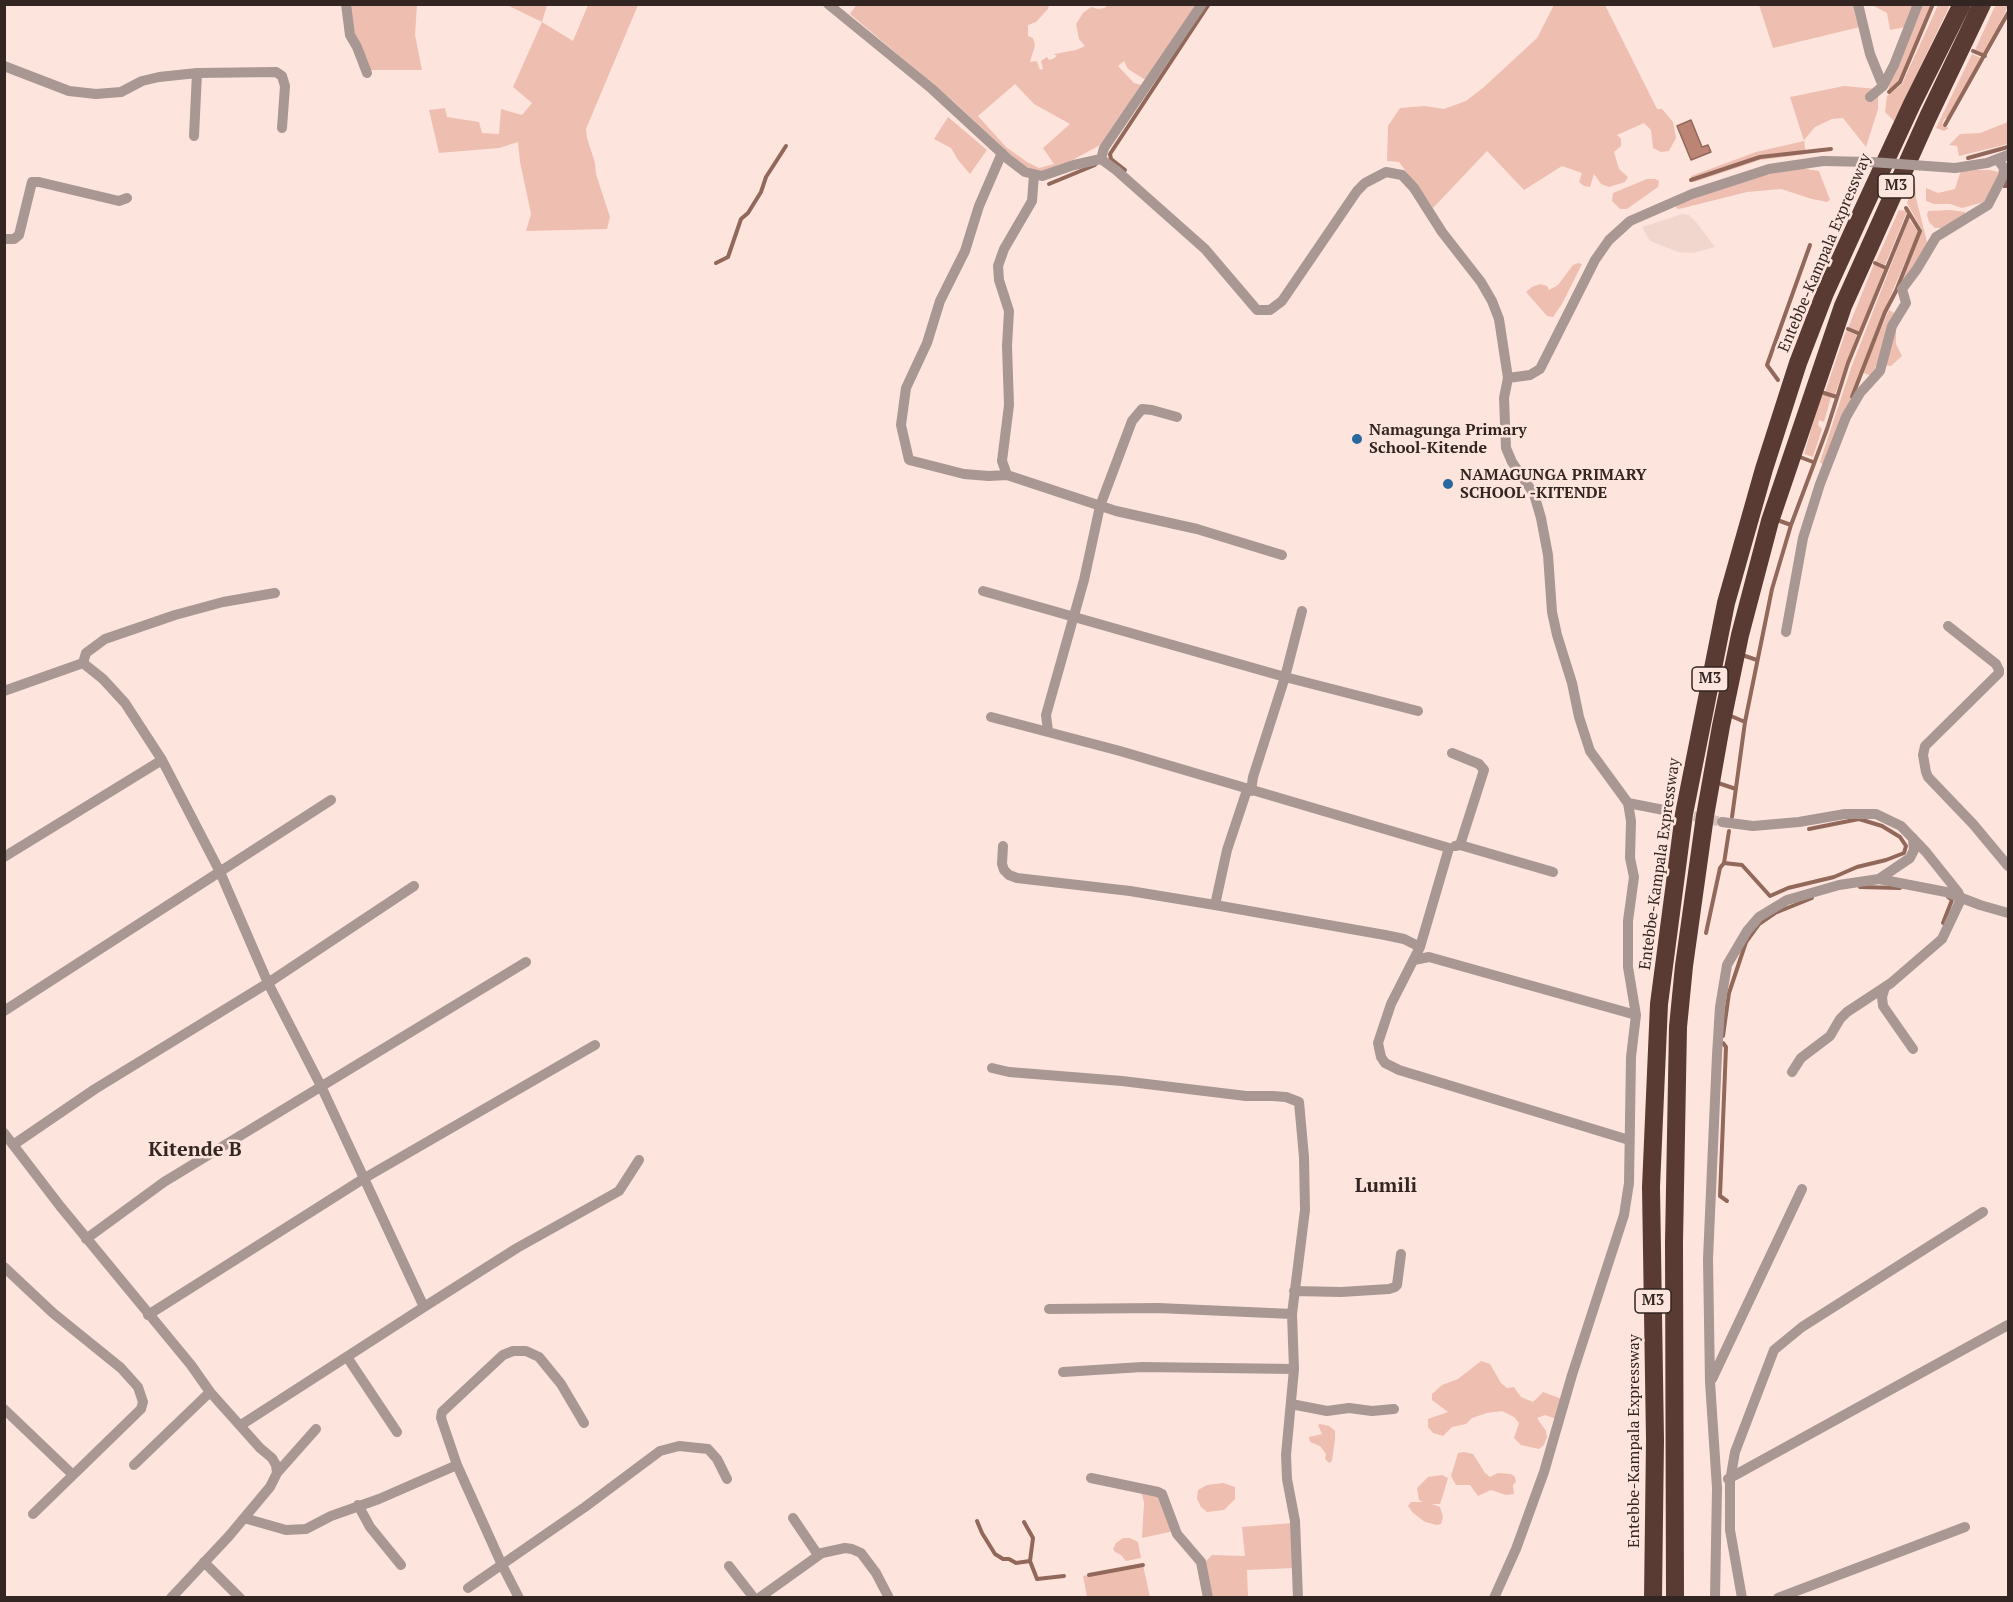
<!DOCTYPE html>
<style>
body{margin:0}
#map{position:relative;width:2013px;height:1602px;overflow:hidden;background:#fde5de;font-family:"PT Serif",serif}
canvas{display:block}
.frame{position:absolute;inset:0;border:6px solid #332521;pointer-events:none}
</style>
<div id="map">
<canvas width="2013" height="1602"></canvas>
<div class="frame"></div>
</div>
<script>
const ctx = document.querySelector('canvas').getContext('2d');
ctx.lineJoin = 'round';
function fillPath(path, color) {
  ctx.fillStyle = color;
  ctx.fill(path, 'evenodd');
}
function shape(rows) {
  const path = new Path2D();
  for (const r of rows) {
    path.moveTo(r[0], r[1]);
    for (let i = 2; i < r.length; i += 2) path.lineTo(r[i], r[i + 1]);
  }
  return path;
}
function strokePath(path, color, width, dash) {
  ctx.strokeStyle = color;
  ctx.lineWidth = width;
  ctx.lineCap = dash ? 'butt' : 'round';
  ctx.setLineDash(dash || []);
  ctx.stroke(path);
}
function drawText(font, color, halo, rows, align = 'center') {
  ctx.font = font + ' "PT Serif",serif';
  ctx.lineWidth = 5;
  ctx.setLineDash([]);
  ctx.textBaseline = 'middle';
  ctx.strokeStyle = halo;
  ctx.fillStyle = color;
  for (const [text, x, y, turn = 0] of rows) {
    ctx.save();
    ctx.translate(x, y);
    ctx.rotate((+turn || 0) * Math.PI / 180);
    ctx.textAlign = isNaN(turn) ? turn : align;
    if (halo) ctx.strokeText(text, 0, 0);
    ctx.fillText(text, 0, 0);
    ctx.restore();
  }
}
fillPath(shape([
 [1682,214,1689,215,1696,222,1715,247,1693,253,1678,252,1650,241,1642,227]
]), '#f1d6ce');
fillPath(shape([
 [857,4,1049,5,1048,9,1036,22,1028,25,1028,36,1033,38,1035,45,1030,62,1037,61,1040,70,1043,69,1041,61,1047,57,1049,60,1053,59,1057,56,1054,54,1076,50,1085,46,1079,39,1076,24,1083,13,1091,7,1098,9,1105,8,1108,4,1196,5,1147,79,1144,79,1128,69,1124,61,1118,66,1134,83,1141,85,1100,145,1058,168,1047,171,1036,171,1022,165,953,101,850,14],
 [1015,84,1034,104,1070,124,1043,148,1054,164,1039,168,1027,162,1006,147,978,116],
 [1996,4,2008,5,2008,6,1985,55,1975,50],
 [349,5,417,5,415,35,422,70,369,70,350,24],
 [507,5,547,5,542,22,573,41,588,5,638,5,586,129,587,138,595,163,596,174,610,217,607,229,526,231,531,214,520,162,518,142,499,148,439,153,429,110,445,108,447,117,479,122,482,133,499,134,501,109,522,115,532,103,513,87,542,22],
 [1554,5,1605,5,1657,109,1662,109,1673,122,1676,138,1669,151,1661,152,1653,148,1651,130,1644,123,1617,135,1621,139,1621,146,1614,152,1619,169,1628,177,1625,182,1609,187,1601,184,1594,174,1590,187,1584,186,1579,182,1582,173,1562,166,1524,190,1487,151,1433,208,1399,162,1387,161,1388,126,1400,108,1425,106,1444,109,1466,101,1484,87,1537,38],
 [1759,5,1854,5,1860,27,1773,48],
 [1872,5,1914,5,1906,27,1890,30,1887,13],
 [1922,5,1931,5,1899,81,1889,90,1888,84],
 [1938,5,1950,5,1894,121,1885,112,1887,96,1902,84],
 [1972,54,1981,58,1947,118,1944,119,1942,125,1949,128,1944,131,1936,128],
 [1844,86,1878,89,1878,109,1866,147,1843,118,1832,119,1815,127,1804,140,1806,154,1760,160,1694,182,1691,176,1756,152,1804,141,1790,97],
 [948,117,987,150,970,174,958,160,951,148,934,139],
 [2008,122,2008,144,1959,156,1957,146,1949,145,1960,134,1980,133],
 [1801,168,1819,171,1830,200,1827,202,1812,199,1781,189,1747,192,1679,209,1676,208,1677,205,1727,185,1756,177],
 [1961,170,1990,170,1998,172,1999,175,1984,202,1962,208,1950,204,1934,204,1926,201,1926,188,1938,193,1955,189],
 [1647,179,1655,179,1659,181,1658,187,1627,209,1620,209,1612,201,1613,193],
 [1915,182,1916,198,1928,246,1900,287,1922,230,1907,203],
 [1899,210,1906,211,1906,214,1885,265,1876,261],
 [1950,210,1965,212,1965,215,1950,225,1941,228,1935,228,1929,222,1927,215,1928,211],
 [1909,219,1918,232,1880,320,1825,466,1820,462,1851,368],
 [1578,263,1582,264,1562,304,1553,317,1547,316,1526,292,1532,287,1540,284,1547,286,1549,290,1558,285,1573,265],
 [1874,264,1884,269,1859,332,1848,328],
 [1889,310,1898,315,1896,329,1896,344,1902,356,1891,366,1878,364,1875,367,1876,372,1873,376,1868,375,1862,372],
 [1846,331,1857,335,1835,394,1825,392],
 [1822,393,1831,397,1824,422,1819,420,1818,425,1822,429,1813,457,1804,454],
 [1481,1361,1490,1364,1501,1383,1507,1388,1514,1387,1521,1397,1533,1402,1543,1392,1562,1399,1559,1420,1545,1415,1537,1418,1546,1431,1547,1437,1544,1445,1539,1449,1521,1445,1514,1438,1519,1423,1514,1417,1502,1411,1487,1413,1472,1418,1466,1424,1452,1427,1443,1436,1433,1433,1428,1427,1428,1419,1448,1412,1432,1400,1432,1394,1442,1385,1458,1379],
 [1320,1424,1329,1426,1335,1431,1335,1439,1332,1461,1329,1463,1325,1459,1326,1454,1320,1446,1310,1442,1309,1437,1322,1434,1318,1425],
 [1464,1452,1473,1454,1485,1473,1490,1477,1498,1473,1511,1474,1515,1477,1516,1482,1513,1485,1514,1494,1506,1495,1491,1490,1478,1496,1470,1485,1456,1485,1451,1476,1458,1453],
 [1442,1475,1448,1478,1443,1495,1440,1504,1432,1504,1440,1507,1443,1517,1441,1524,1437,1525,1425,1522,1413,1513,1408,1506,1411,1502,1423,1502,1419,1500,1417,1488,1428,1477],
 [1223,1483,1235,1487,1235,1499,1224,1510,1207,1512,1201,1507,1197,1499,1198,1490,1207,1485],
 [1141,1490,1156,1493,1174,1531,1142,1538,1144,1503],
 [1292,1523,1294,1568,1247,1570,1248,1597,1211,1597,1204,1563,1212,1555,1245,1556,1242,1527],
 [1123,1538,1130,1538,1138,1542,1141,1558,1126,1561,1121,1555,1115,1552,1113,1549,1116,1543],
 [1143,1565,1150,1597,1087,1597,1083,1576]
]), '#eebeb0');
const water = shape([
 [1691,120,1702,147,1708,145,1711,152,1691,160,1677,126,1691,120]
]);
fillPath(water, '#bb8474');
strokePath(water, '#92685b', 1.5);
strokePath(shape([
 [1973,51,1985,56],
 [1889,92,1900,82,1933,4],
 [1945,125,2008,13],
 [1968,158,2008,147],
 [1125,170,1111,159,1110,154,1209,4],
 [1691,180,1760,157,1831,149],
 [2006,180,2004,186,2008,186],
 [1049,184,1095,165],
 [716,263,728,257,741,219,748,213,761,192,766,177,786,146],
 [1875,263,1886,268],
 [1848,329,1860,334],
 [1778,380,1767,365,1810,245],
 [1824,393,1837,397],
 [1852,397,1885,312,1896,291,1920,231,1906,208],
 [1800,457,1813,462],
 [1780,521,1791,525],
 [1745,656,1757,660],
 [1731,716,1745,722],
 [1718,783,1736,789],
 [1732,817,1745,722,1772,589,1791,525,1827,429,1848,363,1909,214],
 [1724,863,1742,865,1770,896,1788,888,1834,877,1857,867,1886,860,1904,853,1906,846,1900,837,1882,826,1859,819,1809,829],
 [1860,887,1900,888],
 [1943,923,1952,900,1948,897],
 [1706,933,1720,868,1724,863,1729,831],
 [1723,1036,1729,993,1746,942,1759,924,1775,913,1812,898],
 [1723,1043,1726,1047,1720,1196,1727,1201],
 [977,1521,982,1533,995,1554,1003,1559,1009,1559,1016,1563,1030,1561],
 [1024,1522,1033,1538,1030,1561,1037,1579,1064,1576],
 [1089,1575,1143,1565]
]), '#92685b', 4);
strokePath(shape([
 [1679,813,1722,822]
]), '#d5bfb8', 10, [10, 5]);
strokePath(shape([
 [346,4,350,35,357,47,367,73],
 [828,4,932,89,1008,159,1025,172,1042,176,1074,165,1101,159,1116,170,1205,249,1257,310,1270,310,1282,301,1357,191,1365,183,1386,172,1402,175,1414,188,1442,232,1481,282,1492,301,1499,319,1508,378,1530,375,1540,369,1595,260,1609,240,1630,221,1692,194,1769,169,1823,161],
 [1858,4,1870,54,1883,86],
 [4,66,69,91,96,94,121,92,142,81,159,77,197,73,276,72,282,76,285,86,282,128],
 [1870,97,1883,86,1894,65,1918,4],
 [194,136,197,73],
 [1002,153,979,206,965,251,940,301,927,343,906,388,901,425,909,460,964,474,989,476,1007,475],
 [1101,159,1104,148,1202,4],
 [1955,168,1987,163,2008,155],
 [1034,175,1032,201,1004,249,998,266,999,280,1009,311,1007,346,1009,405,1002,461,1007,475,1116,511,1197,529,1282,555],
 [4,239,14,239,19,235,32,182,39,182,119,201,127,198],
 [983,591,1285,677,1418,711],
 [1948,626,1996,664,1999,670,1999,673,1925,746,1923,755,1926,772,1928,777,1973,824,2008,866],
 [1786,632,1803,538,1820,484,1846,417,1860,393,1880,371,1892,326,1906,303,1902,289,1917,269,1936,237,1988,205,2003,176,2004,168,1998,160],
 [83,663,103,679,125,703,162,760,220,872,268,983,321,1086,424,1307,241,1425],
 [4,691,83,663,86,653,105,639,175,615,223,602,275,593],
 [991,717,1120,751,1449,848,1420,947,1391,1004,1378,1043,1381,1057,1385,1063,1399,1070,1629,1140],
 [1048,731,1046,715,1084,580,1100,506,1132,421,1142,409,1152,410,1177,417],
 [1452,753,1479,764,1484,770,1460,845],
 [1251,791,1253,777,1285,677,1302,611],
 [1628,803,1669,811],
 [1722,822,1753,826,1799,822,1845,814,1876,814,1901,826,1926,852,1958,892,1961,899,1942,939,1891,983,1847,1012,1840,1019,1830,1036,1801,1058,1792,1072],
 [1003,846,1002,864,1004,870,1009,875,1017,878,1130,891,1215,905,1385,935,1404,939,1420,947],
 [1455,846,1460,845,1553,872],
 [4,857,162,760],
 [1879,879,1910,858,1914,850,1913,838],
 [1215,905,1227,850,1247,790],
 [1414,960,1429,957,1636,1015],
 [1885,987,1882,997,1883,1006,1913,1049],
 [4,1011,331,800],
 [992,1068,1009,1072,1122,1081,1246,1096,1272,1096,1286,1097,1299,1102,1304,1157,1305,1210,1292,1314,1294,1369,1286,1455,1287,1479,1295,1521,1298,1598],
 [4,1133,60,1206,191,1365,210,1392,260,1448,272,1458,276,1465,277,1473,270,1487,229,1536,171,1598],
 [13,1145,95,1089,268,983,414,886],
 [86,1239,164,1182,526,962],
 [4,1267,53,1313,121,1368,138,1387,143,1402,141,1409,33,1514],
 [1294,1291,1341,1292,1389,1289,1395,1287,1397,1285,1401,1254],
 [424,1307,517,1248,619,1191,639,1160],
 [1049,1309,1158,1308,1292,1314],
 [148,1315,363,1179,595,1045],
 [347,1357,397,1432],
 [1063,1372,1142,1367,1294,1369],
 [1712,1379,1802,1189],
 [1291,1404,1327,1411,1349,1408,1372,1411,1394,1409],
 [4,1409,72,1474],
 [134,1465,210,1392],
 [457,1465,441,1418,442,1412,503,1355,513,1351,526,1351,539,1357,561,1384,584,1423],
 [277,1473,316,1429],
 [1091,1478,1158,1492,1162,1494,1177,1534,1201,1562,1208,1598],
 [1728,1479,2008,1325],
 [358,1505,370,1527,401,1565],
 [244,1518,286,1530,306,1529,331,1516,379,1499,457,1465,502,1565,519,1598],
 [793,1518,818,1555],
 [204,1562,240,1598],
 [729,1566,754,1598],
 [468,1588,585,1507,660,1451,679,1446,708,1449,717,1459,727,1479],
 [759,1598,822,1553,845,1548,852,1549,861,1553,876,1573,889,1598],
 [1494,1598,1516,1549,1544,1472,1572,1375,1624,1215,1629,1183,1631,1057,1636,1015,1628,967,1628,921,1634,877,1630,858,1631,821,1628,803,1590,751,1579,717,1572,683,1557,635,1552,612,1548,555,1541,518,1534,494,1512,462,1506,448,1504,398,1508,378],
 [1715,1598,1717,1488,1710,1382,1708,1259,1717,1055,1720,1007,1727,965,1747,931,1759,917,1787,900,1839,885,1879,879,1946,892,1980,905,2008,913],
 [1742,1598,1730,1530,1730,1481,1735,1452,1774,1350,1802,1327,1983,1212],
 [1778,1598,1965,1527]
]), '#a89792', 10);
strokePath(shape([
 [1653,1598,1655,1440,1651,1187,1659,1004,1684,814,1726,603,1764,469,1798,363,1825,293,1861,214,1912,104,1962,4],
 [1675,1598,1674,1242,1678,1027,1684,966,1705,816,1721,726,1740,635,1770,521,1843,306,1928,117,1982,4]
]), '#5a3b33', 18);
strokePath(shape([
 [1823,161,1871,162,1955,168]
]), '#a89792', 10);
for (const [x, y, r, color] of [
 [1357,439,6,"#28689e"],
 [1448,484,6,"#28689e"]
]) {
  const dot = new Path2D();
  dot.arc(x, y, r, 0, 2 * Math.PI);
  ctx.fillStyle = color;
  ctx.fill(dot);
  strokePath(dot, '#fde5de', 2);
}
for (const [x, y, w] of [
 [1896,186,36],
 [1710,679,36],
 [1653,1301,36]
]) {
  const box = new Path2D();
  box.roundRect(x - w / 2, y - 12, w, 24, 4.5);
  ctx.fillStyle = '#fde5de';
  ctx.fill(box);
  strokePath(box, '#332521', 1.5);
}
drawText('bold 15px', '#332521', null, [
 ["M3",1896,186],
 ["M3",1710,679],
 ["M3",1653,1301]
]);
drawText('16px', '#332521', '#fde5de', [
 ["Entebbe-Kampala Expressway",1825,253,-67],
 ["Entebbe-Kampala Expressway",1660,864,-82],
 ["Entebbe-Kampala Expressway",1634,1441,-90]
]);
drawText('bold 16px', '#332521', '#fde5de', [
 ["Namagunga Primary",1369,430],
 ["School-Kitende",1369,448],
 ["NAMAGUNGA PRIMARY",1460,475],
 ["SCHOOL -KITENDE",1460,493]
], 'left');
drawText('bold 20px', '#332521', '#fde5de', [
 ["Kitende B",195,1150],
 ["Lumili",1386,1186]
]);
</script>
